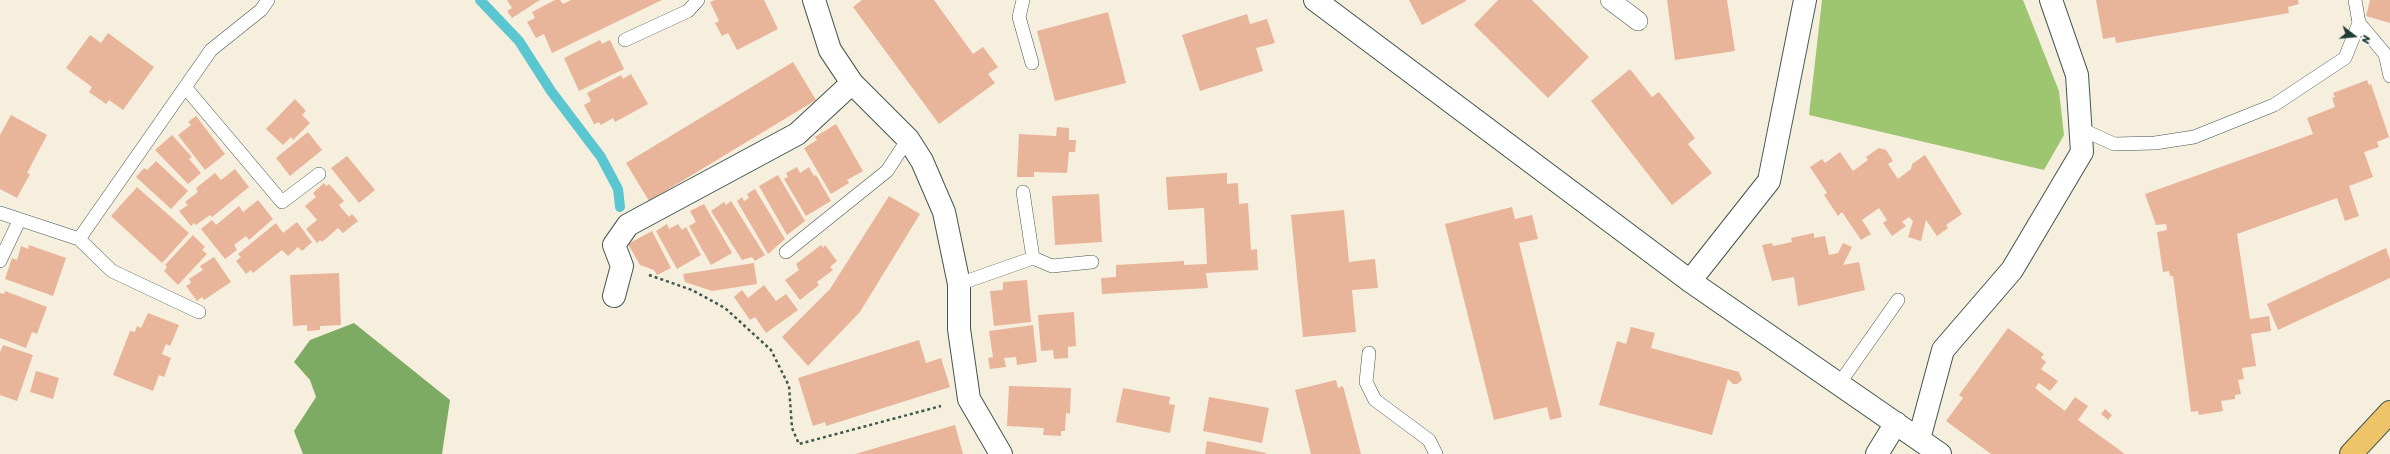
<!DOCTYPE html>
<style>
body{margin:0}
#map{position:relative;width:2390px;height:454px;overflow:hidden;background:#f7efde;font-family:Sriracha,sans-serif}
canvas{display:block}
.north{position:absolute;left:2334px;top:16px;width:40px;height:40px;-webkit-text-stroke:3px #fdfcf7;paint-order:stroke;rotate:106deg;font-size:11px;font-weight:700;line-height:16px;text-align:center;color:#1f3d34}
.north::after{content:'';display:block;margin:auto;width:14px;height:18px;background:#1f3d34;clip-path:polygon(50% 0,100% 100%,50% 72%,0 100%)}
</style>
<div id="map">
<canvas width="2390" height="454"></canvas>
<div class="north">N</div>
</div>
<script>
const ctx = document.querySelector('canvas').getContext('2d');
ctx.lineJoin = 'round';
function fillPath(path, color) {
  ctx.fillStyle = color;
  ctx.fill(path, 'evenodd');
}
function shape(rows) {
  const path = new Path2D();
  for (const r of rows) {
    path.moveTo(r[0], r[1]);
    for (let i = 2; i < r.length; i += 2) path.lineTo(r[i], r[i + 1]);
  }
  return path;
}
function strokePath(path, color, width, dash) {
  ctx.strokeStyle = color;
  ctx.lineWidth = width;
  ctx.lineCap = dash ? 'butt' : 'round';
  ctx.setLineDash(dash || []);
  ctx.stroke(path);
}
fillPath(shape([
 [1822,0,2023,0,2059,91,2064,135,2044,170,1809,115]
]), '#9ec671');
fillPath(shape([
 [354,323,450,400,442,454,303,454,294,431,316,397,310,380,294,362,310,340]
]), '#7eab63');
strokePath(shape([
 [480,0,519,41,551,91,601,157,618,189,620,207]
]), '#59c6d0', 10);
fillPath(shape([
 [507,0,540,0,512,18,507,11,512,8],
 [555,0,560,0,563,4,571,0,662,0,552,53,544,34,536,38,527,22,535,18,532,12],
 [715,0,764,0,778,29,737,50,728,33,722,36,715,23,719,21,710,2],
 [862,0,934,0,973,54,983,47,998,67,988,74,995,83,939,124,853,7],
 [1409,0,1466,0,1466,1,1422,25],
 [1498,0,1532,0,1589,57,1548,98,1474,25],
 [1667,0,1727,0,1735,51,1675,60],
 [2096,0,2298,0,2299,4,2288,7,2289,13,2116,43,2115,37,2103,39],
 [2370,0,2390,0,2390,23,2366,16],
 [1108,12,1126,83,1055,101,1037,31],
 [1247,14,1250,24,1267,19,1275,43,1256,48,1263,71,1200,91,1182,35],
 [108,33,154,67,123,110,109,100,106,104,89,92,92,87,66,68,90,35,101,43],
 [600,40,602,44,610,40,624,69,579,91,564,58],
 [793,62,816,100,649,201,626,163],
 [1630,69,1652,97,1659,92,1695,138,1688,144,1712,173,1672,205,1591,101],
 [631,74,648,104,615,122,613,118,601,125,599,122,594,124,584,105,591,101,587,93,621,75,623,79],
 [2367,80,2369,85,2371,84,2389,137,2377,142,2379,147,2364,152,2373,177,2349,186,2359,216,2345,221,2337,198,2237,234,2250,319,2269,316,2271,331,2251,334,2256,366,2242,368,2244,379,2238,380,2241,394,2235,395,2235,399,2221,401,2223,411,2199,415,2198,411,2191,412,2173,276,2170,276,2169,271,2163,272,2157,232,2167,230,2166,224,2156,225,2145,194,2313,134,2307,118,2335,107,2332,98,2335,97,2333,93],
 [295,99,306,111,302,115,310,123,293,140,291,137,283,145,266,129],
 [11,115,47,135,27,173,30,174,17,198,0,189,0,135],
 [196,116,225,154,205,170,178,135,191,125,188,122],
 [836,124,863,171,847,180,849,183,831,194,804,148,817,140,815,137],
 [1057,127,1069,128,1069,140,1076,140,1075,152,1069,152,1067,173,1034,172,1034,177,1017,177,1019,134,1056,136],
 [308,132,322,150,290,176,276,158],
 [172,135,192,157,189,159,201,173,188,184,155,150],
 [1879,148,1886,150,1893,161,1888,164,1898,179,1911,169,1912,164,1925,155,1962,214,1946,225,1948,228,1937,236,1926,220,1921,241,1908,237,1913,221,1909,217,1902,222,1906,226,1892,236,1883,223,1887,220,1879,208,1862,220,1871,234,1861,240,1842,212,1838,216,1824,195,1827,193,1810,167,1822,159,1825,163,1840,152,1853,171,1868,160,1866,157],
 [347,156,375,190,359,203,331,168],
 [156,161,188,191,171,209,136,177,144,168,147,170],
 [797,167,800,173,809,167,814,176,816,175,831,201,806,216,784,179,788,177,786,173],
 [235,169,249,187,212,217,210,215,196,225,194,223,191,226,179,211,188,205,185,202,198,192,196,188,215,173,221,180],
 [1227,173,1227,184,1238,183,1239,204,1248,203,1251,250,1257,249,1258,270,1206,273,1208,288,1102,294,1101,278,1116,277,1116,265,1184,261,1184,265,1207,264,1204,208,1168,210,1166,177],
 [778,175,805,221,787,235,759,186],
 [324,183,326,186,329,184,344,201,339,205,349,217,352,214,358,221,343,233,338,228,322,242,320,240,317,243,306,229,317,220,305,206,316,197,313,193],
 [137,187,189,233,162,263,111,216],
 [755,189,785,239,768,254,737,201,742,197,744,201,749,198,747,194],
 [1099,194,1102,242,1055,245,1052,196],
 [889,196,920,214,860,312,808,366,782,337,830,289],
 [258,200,273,219,249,240,246,236,234,245,237,250,225,259,201,229,212,220,216,225,239,206,243,212],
 [731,201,765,255,755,261,752,257,742,260,711,211,724,202,726,205],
 [704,204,732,253,711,265,689,226,696,222,690,211],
 [1512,207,1515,219,1532,215,1538,239,1519,243,1562,417,1550,420,1547,407,1494,420,1445,224],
 [1344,210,1349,262,1375,259,1378,288,1352,290,1356,332,1303,337,1291,215],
 [297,222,312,242,302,251,298,247,288,256,282,250,253,273,251,270,246,274,236,261,241,257,238,254,276,223,283,233],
 [667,224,669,229,678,224,682,230,686,227,701,255,677,269,656,231],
 [652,231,671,268,657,275,654,270,640,265,628,244],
 [1814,233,1814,238,1825,236,1829,255,1838,253,1843,243,1852,247,1843,265,1859,262,1865,290,1798,306,1794,277,1772,281,1762,245,1772,243,1773,246,1792,242,1791,238],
 [193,235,205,247,202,250,207,254,178,285,164,271,167,267,165,265],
 [29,245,66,258,53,296,5,279,12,258,17,260,21,246,28,249],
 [821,245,823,248,825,245,837,261,830,267,833,270,817,282,819,285,800,300,785,280,799,270,796,264],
 [2386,248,2390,260,2390,278,2278,330,2267,304],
 [214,257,231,282,204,300,202,297,197,301,186,286,191,283,189,279,203,270,200,266],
 [754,263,757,284,712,291,685,282,683,274],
 [339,273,341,325,320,326,320,330,307,331,307,325,293,326,290,275],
 [1027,280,1031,322,994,326,990,291,1003,290,1003,282],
 [764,285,776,301,786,294,798,310,766,333,755,317,750,320,734,297,742,290,748,298],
 [5,291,47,307,37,334,32,332,26,348,0,338,0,293,4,294],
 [1074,312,1076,346,1068,347,1068,358,1054,359,1053,350,1041,351,1038,315],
 [148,313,179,325,170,346,166,344,162,354,171,358,164,377,159,375,153,391,113,375,130,331,135,332,137,326,141,328],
 [1033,325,1037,362,1017,365,1016,357,1004,358,1006,367,990,369,988,358,993,357,989,331],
 [1631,327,1655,333,1651,348,1739,372,1742,380,1737,384,1733,384,1728,379,1712,435,1599,405,1617,341,1626,344],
 [2008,328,2044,354,2041,358,2046,362,2041,369,2058,381,2050,391,2039,383,2035,388,2065,411,2075,397,2088,406,2078,420,2125,454,1991,454,1946,421,1963,398,1959,395],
 [919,340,926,363,941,358,950,387,826,426,825,422,813,426,798,378],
 [3,345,33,355,17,401,0,395,0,352],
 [36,371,59,378,53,399,30,392],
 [1336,380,1338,388,1343,386,1361,454,1311,454,1295,390],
 [1009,386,1071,388,1070,414,1066,413,1065,431,1061,431,1061,436,1043,435,1044,428,1007,426],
 [1123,388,1170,397,1169,404,1175,405,1170,433,1116,422],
 [1209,397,1269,408,1262,443,1203,431],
 [2105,409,2112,415,2108,420,2101,414],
 [955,425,963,454,855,454],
 [1207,441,1266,453,1266,454,1205,454]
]), '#e8b49a');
const service = shape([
 [1023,0,1019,17,1032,63],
 [2359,23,2385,54,2390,76],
 [625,40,688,11,698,0],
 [185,87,282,202,319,174],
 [2081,129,2114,144,2155,143,2194,137,2274,105,2345,58,2359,23,2355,0],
 [1023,192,1033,258],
 [0,213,79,239,112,271,199,312],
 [79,239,211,50,261,10,268,0],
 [786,252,887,171,908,139],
 [0,261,19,221],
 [959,284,1033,258,1052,266,1092,262],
 [1369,353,1366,382,1375,400,1429,440,1436,454],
 [1839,384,1898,300]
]);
const pedestrian = shape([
 [1610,0,1638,21]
]);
const minor = shape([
 [814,0,830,50,852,83,908,139,922,161,944,212,959,284,959,329,969,399,1001,454],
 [1315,0,1690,281,1940,454],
 [1690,281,1769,181,1805,0],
 [614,296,622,266,614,245,628,225,797,134,852,83],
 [1919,439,1943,350,2012,270,2082,152,2077,75,2051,0],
 [1877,454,1896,423]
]);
const primary = shape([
 [2351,454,2390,412]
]);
strokePath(service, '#3f584e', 14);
strokePath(pedestrian, '#3f584e', 20);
strokePath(minor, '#3f584e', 24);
strokePath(primary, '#3f584e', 24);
strokePath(shape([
 [649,275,692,290,725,308,771,350,789,386,792,428,799,444,941,406]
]), '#3f584e', 2.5, [3, 3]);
strokePath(service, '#fff', 13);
strokePath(pedestrian, '#fff', 19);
strokePath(minor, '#fff', 22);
strokePath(primary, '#efc469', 22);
</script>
